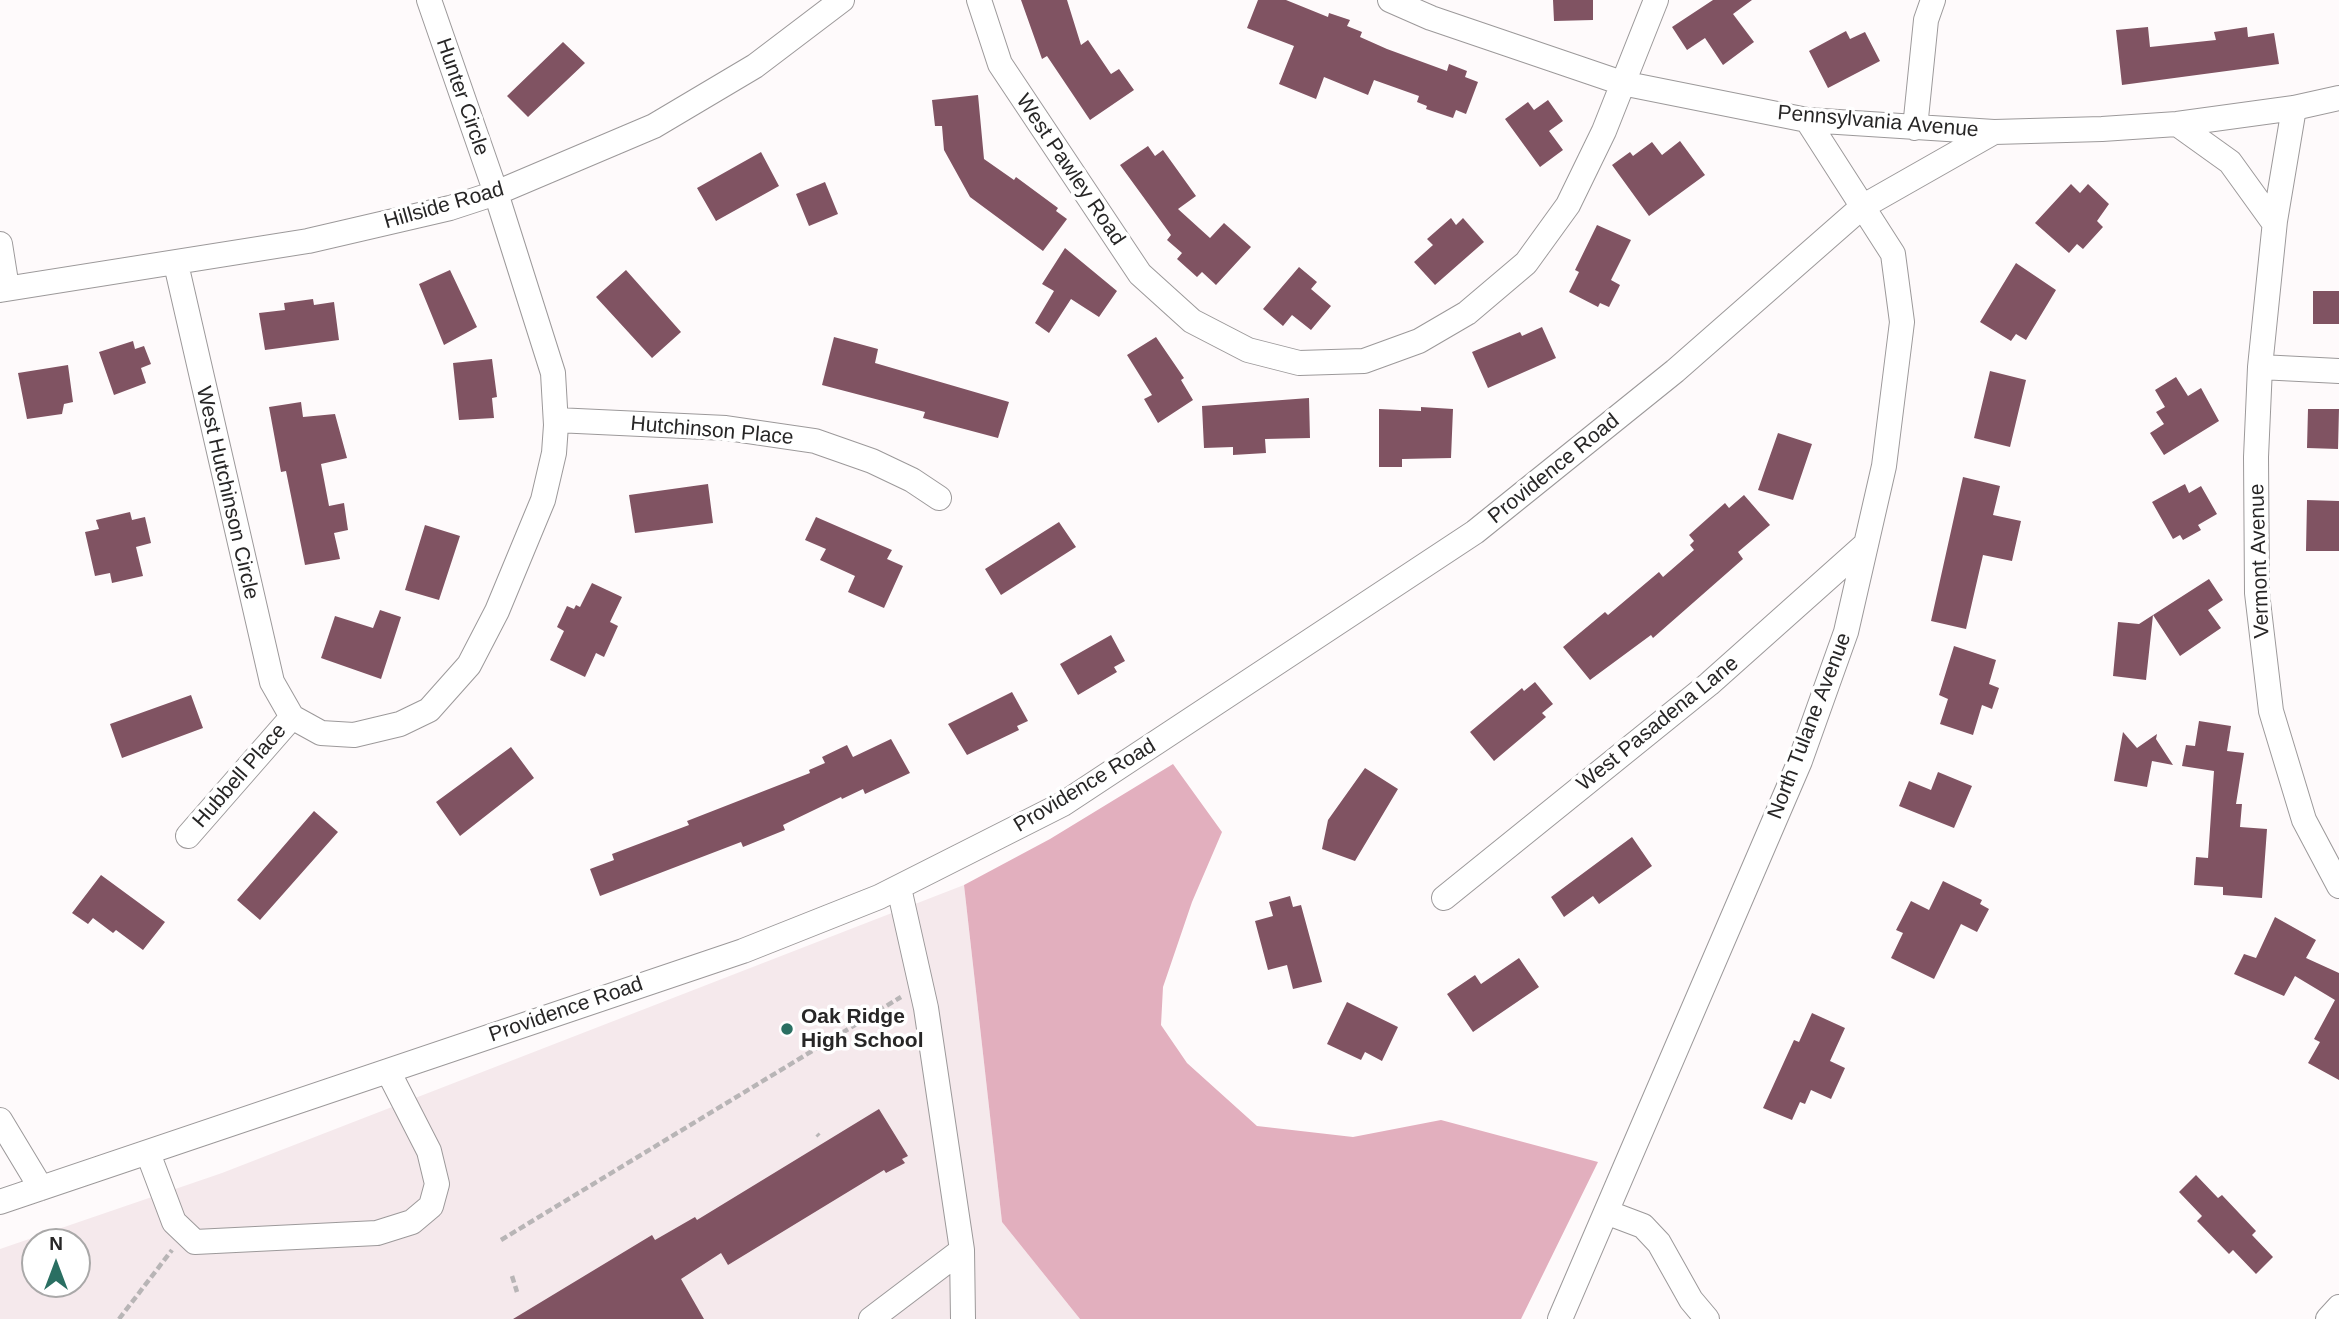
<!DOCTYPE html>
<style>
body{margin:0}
#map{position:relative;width:2339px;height:1319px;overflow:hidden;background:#fefafb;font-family:Arial,sans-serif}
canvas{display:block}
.north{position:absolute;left:21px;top:1228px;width:70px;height:70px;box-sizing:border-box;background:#fff;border:2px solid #a9a8a8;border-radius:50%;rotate:0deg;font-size:19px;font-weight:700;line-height:28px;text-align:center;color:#272626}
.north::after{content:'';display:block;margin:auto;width:24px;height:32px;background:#2a6f62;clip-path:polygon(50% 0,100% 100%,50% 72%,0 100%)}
</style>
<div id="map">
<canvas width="2339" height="1319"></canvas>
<div class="north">N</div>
</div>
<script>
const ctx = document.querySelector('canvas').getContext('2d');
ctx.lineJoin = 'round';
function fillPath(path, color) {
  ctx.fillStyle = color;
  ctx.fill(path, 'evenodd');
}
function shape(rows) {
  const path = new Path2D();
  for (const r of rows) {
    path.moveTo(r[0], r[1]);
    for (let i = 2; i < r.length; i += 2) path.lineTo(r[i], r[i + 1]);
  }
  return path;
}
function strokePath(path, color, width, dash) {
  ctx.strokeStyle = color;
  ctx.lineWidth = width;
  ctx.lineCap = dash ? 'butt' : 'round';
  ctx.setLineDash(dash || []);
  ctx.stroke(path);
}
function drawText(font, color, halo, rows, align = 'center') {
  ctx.font = font + ' Arial,sans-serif';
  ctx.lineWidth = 7;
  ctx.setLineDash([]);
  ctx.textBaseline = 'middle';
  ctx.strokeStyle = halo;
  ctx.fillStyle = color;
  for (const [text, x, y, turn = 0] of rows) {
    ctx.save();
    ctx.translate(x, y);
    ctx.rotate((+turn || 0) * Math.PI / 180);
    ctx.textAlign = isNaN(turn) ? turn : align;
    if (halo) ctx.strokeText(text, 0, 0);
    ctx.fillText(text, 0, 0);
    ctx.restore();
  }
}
fillPath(shape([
 [964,885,1002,1222,1080,1319,0,1319,0,1249,222,1173],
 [35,1242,77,1242,77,1284,35,1284]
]), '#f5e9ec');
fillPath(shape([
 [1173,764,1222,832,1192,902,1163,987,1161,1025,1187,1063,1257,1126,1353,1137,1441,1120,1598,1162,1521,1319,1080,1319,1002,1222,964,885,1050,839]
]), '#e2afbe');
fillPath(shape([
 [1021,0,1067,0,1081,45,1088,40,1111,74,1119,69,1134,90,1090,120,1047,56,1042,59],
 [1258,0,1286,0,1328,17,1329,13,1350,20,1347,26,1362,32,1360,37,1387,49,1447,71,1449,64,1467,71,1465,77,1478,82,1466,114,1456,110,1453,118,1426,109,1427,106,1417,102,1419,96,1374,80,1368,95,1324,77,1316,99,1279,84,1294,46,1247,28],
 [1553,0,1593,0,1593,20,1554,21],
 [1713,0,1752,0,1733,14,1754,42,1723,65,1705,38,1687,50,1672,27],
 [2148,27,2150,47,2216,40,2214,32,2247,27,2248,37,2274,33,2279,64,2122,85,2116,30],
 [1846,31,1850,39,1865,32,1880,61,1828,88,1809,51],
 [563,42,585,63,528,117,507,96],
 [978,95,984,159,1014,180,1016,177,1058,208,1056,211,1067,219,1043,251,970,197,944,150,942,126,935,126,932,100],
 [1548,100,1563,121,1549,131,1563,150,1540,167,1505,119,1528,102,1534,110],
 [1680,141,1705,175,1649,216,1612,165,1630,152,1633,156,1652,142,1662,155],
 [1148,146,1155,156,1163,150,1196,196,1178,209,1210,238,1224,223,1251,247,1216,285,1202,272,1197,277,1177,259,1182,253,1167,240,1171,235,1120,165],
 [761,152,779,186,716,221,697,188],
 [825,182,838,214,809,226,796,194],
 [2071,184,2080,193,2088,184,2109,204,2097,221,2103,227,2083,249,2077,244,2069,253,2035,223],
 [1451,218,1456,225,1463,218,1484,242,1435,285,1414,262,1433,245,1427,239],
 [1597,225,1631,240,1611,280,1620,285,1609,307,1600,303,1598,307,1569,292,1579,272,1575,270],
 [1065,248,1117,291,1099,317,1071,299,1049,333,1035,323,1054,291,1042,284],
 [2016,263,2056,290,2026,340,2016,334,2011,341,1980,322],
 [1299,267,1317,282,1311,289,1331,306,1311,330,1292,315,1283,326,1263,309],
 [450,270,477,327,444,345,419,284],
 [626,270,681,332,652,358,596,297],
 [2313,291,2339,291,2339,324,2313,324],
 [313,299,314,305,334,302,339,340,265,350,259,313,285,310,284,303],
 [1542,327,1556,358,1488,388,1472,352,1520,332,1522,336],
 [834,337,878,349,875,363,1009,402,998,438,923,418,925,412,822,385],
 [1156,337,1184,378,1181,380,1193,400,1158,423,1144,399,1152,395,1127,355],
 [133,341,135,349,144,346,151,364,141,368,146,383,114,395,99,352],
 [492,359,497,397,492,398,494,418,459,420,453,363],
 [68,365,73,402,64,404,62,414,27,419,18,373],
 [1990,371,2026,380,2010,447,1974,438],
 [2176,377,2188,396,2201,388,2219,421,2164,455,2150,433,2164,424,2156,412,2165,407,2155,390],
 [1309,398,1310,438,1265,439,1266,453,1233,455,1233,447,1204,448,1202,406],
 [301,402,303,417,335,414,347,458,321,464,329,506,344,503,348,530,334,533,340,559,305,565,286,471,281,472,269,407],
 [1421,407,1453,409,1451,458,1402,459,1402,467,1379,467,1379,409,1421,411],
 [2308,409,2339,409,2338,449,2307,448],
 [1778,433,1812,444,1793,500,1758,490],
 [1963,477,2000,486,1993,515,2021,521,2012,561,1983,555,1966,629,1931,621],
 [708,484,713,523,635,533,629,495],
 [2185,484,2189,493,2201,486,2217,514,2198,525,2201,530,2183,540,2180,535,2173,539,2152,502],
 [1744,495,1770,525,1738,552,1743,559,1653,638,1651,635,1590,680,1563,647,1605,612,1608,615,1659,572,1663,577,1694,550,1690,545,1694,541,1689,535,1725,503,1729,508],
 [2307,500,2339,501,2339,551,2306,551],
 [130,512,132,520,145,517,151,543,136,547,143,576,112,583,110,573,95,576,85,532,99,529,96,520],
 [816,517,892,550,887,559,903,566,884,608,848,592,855,576,820,560,826,549,805,540],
 [1059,522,1076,547,1001,595,985,569],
 [425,525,460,536,439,600,405,590],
 [2209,579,2223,600,2208,610,2221,628,2180,656,2153,615,2146,680,2113,676,2118,622,2139,624],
 [592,583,622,597,610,622,618,626,604,657,596,653,585,677,550,660,564,631,557,627,567,606,574,609,576,605,580,607],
 [380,610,401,617,381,679,321,658,335,616,373,628],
 [1111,635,1125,661,1114,667,1117,672,1078,695,1060,664],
 [1954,646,1996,660,1989,684,1999,688,1992,709,1982,705,1973,735,1940,724,1948,699,1939,695],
 [1535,682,1553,704,1542,713,1546,717,1494,761,1470,732,1522,688,1524,691],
 [1012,692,1028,721,1017,726,1019,730,967,755,948,724],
 [191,695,203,728,122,758,110,724],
 [2199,721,2231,726,2227,751,2244,753,2236,804,2242,804,2240,827,2267,829,2262,898,2223,895,2223,887,2194,885,2196,857,2208,858,2214,771,2182,766,2186,745,2195,746],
 [2123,732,2137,748,2157,734,2156,739,2173,765,2152,761,2147,787,2114,781],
 [891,739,910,773,865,794,863,789,842,799,841,797,783,825,785,830,743,847,741,842,600,896,590,869,614,860,612,854,689,825,687,821,810,773,809,770,825,763,822,757,847,745,853,757],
 [511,747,534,778,460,836,436,802],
 [1365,768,1398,789,1355,861,1322,849,1328,820],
 [1938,772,1972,786,1954,828,1899,806,1909,781,1931,790],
 [314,811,338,832,260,920,237,900],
 [1632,837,1652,866,1599,904,1593,896,1564,917,1551,897],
 [101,875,165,922,143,950,116,930,113,933,93,918,88,924,72,913],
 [1943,881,1982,900,1980,904,1989,909,1977,932,1961,924,1934,979,1891,958,1903,933,1896,930,1911,901,1929,910],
 [1290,896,1293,907,1301,905,1322,982,1293,989,1287,965,1268,970,1255,921,1273,916,1269,902],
 [2275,917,2316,940,2306,958,2339,973,2339,1080,2308,1063,2320,1042,2314,1039,2335,1000,2295,976,2284,996,2234,974,2244,954,2256,958],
 [1519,958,1539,987,1473,1032,1447,994,1475,975,1481,984],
 [1347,1002,1398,1027,1382,1061,1365,1052,1361,1060,1327,1044],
 [1812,1013,1845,1028,1830,1061,1845,1068,1831,1099,1811,1090,1805,1104,1800,1102,1792,1120,1763,1108,1794,1040,1799,1042],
 [879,1109,908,1156,902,1159,905,1163,886,1173,884,1170,728,1265,721,1253,681,1279,704,1319,513,1319,652,1235,655,1240,695,1217,697,1220],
 [2196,1175,2218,1198,2222,1195,2256,1231,2252,1235,2273,1257,2256,1274,2233,1250,2229,1254,2197,1221,2202,1216,2179,1192]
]), '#805362');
const minor = shape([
 [979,0,1000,64,1140,274,1192,321,1248,350,1299,363,1364,361,1419,341,1467,313,1526,263,1568,205,1604,131,1656,0],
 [1390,0,1431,18,1622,83,1807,120,1994,132,2102,129,2177,124,2294,108,2339,98],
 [2294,108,2275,221,2260,367,2256,457,2257,593,2271,711,2304,820,2339,886],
 [2177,124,2230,162,2274,223],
 [1915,128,1926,20,1933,0],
 [0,244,7,288],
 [176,264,272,682,292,717],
 [0,290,308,241,450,208,496,193,654,126,755,66,842,0],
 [2260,367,2339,371],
 [556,420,726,428,815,441,872,461,912,480,939,498],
 [292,717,321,733,354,735,400,724,429,710,469,665,497,611,543,500,554,453,556,425,553,373,496,193,429,0],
 [188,836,292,717],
 [899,888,926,1008,962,1250,963,1319],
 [1444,898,1709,684,1866,544],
 [0,1120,41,1188],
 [148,1153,174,1222,195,1242,377,1233,412,1222,431,1206,437,1184,429,1151,388,1071],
 [0,1202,743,951,879,897,1063,804,1475,532,1675,371,1862,207,1994,132],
 [1606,1212,1643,1226,1659,1243,1691,1300,1707,1319],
 [871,1319,962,1250],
 [1560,1319,1800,761,1846,632,1884,466,1902,322,1893,254,1807,120],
 [2328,1319,2339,1307]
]);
strokePath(minor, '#9c999a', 26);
strokePath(shape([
 [817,1134,819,1136],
 [501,1240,901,997],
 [512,1276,517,1292],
 [119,1319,172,1250]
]), '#b8b5b6', 4.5, [7, 3.5]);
strokePath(minor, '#fff', 24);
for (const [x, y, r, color] of [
 [787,1029,7,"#2a6f62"]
]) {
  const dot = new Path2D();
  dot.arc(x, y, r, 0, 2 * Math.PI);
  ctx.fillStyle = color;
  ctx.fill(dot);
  strokePath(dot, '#fff', 2.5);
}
drawText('21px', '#272626', '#fff', [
 ["Hunter Circle",462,97,71],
 ["Pennsylvania Avenue",1878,122,5],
 ["West Pawley Road",1070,170,56],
 ["Hillside Road",444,206,-16],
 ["Hutchinson Place",712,431,5],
 ["Providence Road",1554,469,-39],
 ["West Hutchinson Circle",227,493,77],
 ["Vermont Avenue",2260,561,-92],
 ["West Pasadena Lane",1658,724,-39],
 ["North Tulane Avenue",1810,726,-69],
 ["Hubbell Place",240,776,-49],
 ["Providence Road",1085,786,-31],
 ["Providence Road",566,1010,-19]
]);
drawText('bold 21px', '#272626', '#fff', [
 ["Oak Ridge",801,1017],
 ["High School",801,1041]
], 'left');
</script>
